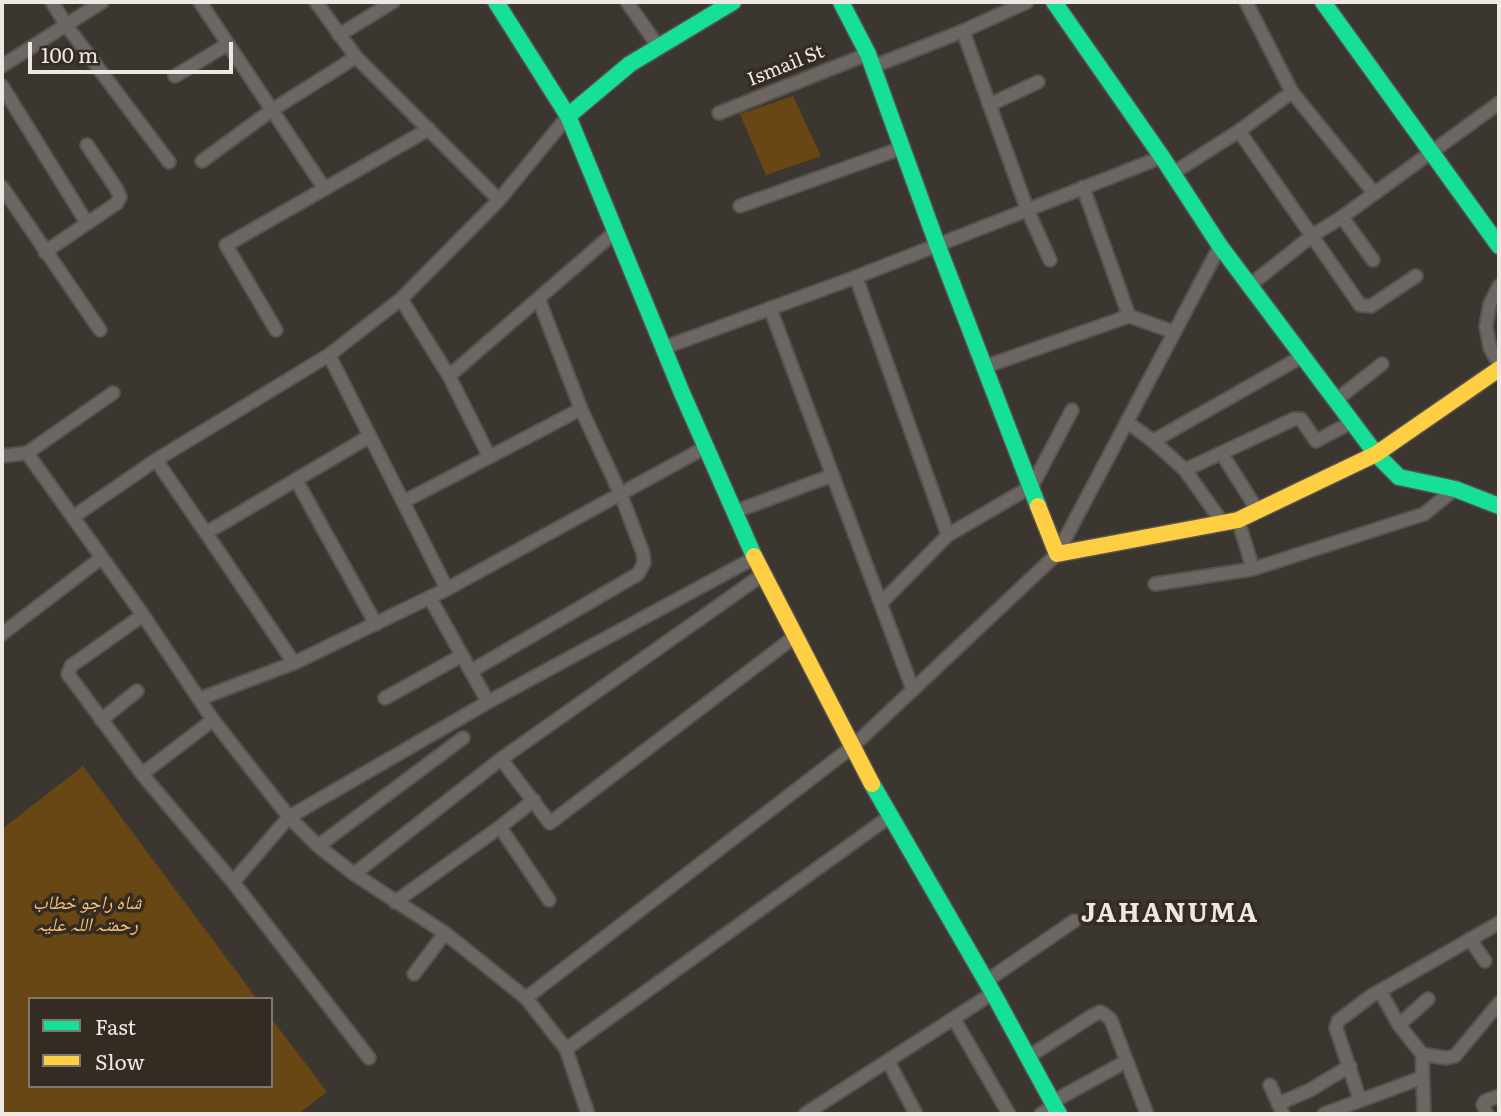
<!DOCTYPE html>
<meta charset="utf-8">
<style>
body{margin:0}
#map{position:relative;width:1501px;height:1116px;overflow:hidden;background:#3b3630;font-family:Literata,serif}
canvas{display:block}
.frame{position:absolute;inset:0;border:4px solid #eee8e2;pointer-events:none}
.legend{position:absolute;left:28px;top:997px;width:245px;height:91px;box-sizing:border-box;background:#342c22;border:2px solid #7e776f;margin:0;padding:9px 12px;list-style:none;font-size:21px;color:#eee8e2}
.legend li{display:flex;align-items:center;gap:14px;height:35px}
.legend b{width:35px;border:2px solid #7e776f}
.scale{position:absolute;left:28px;top:42px;width:205px;height:32px;box-sizing:border-box;border:4px solid #eee8e2;border-top:0;padding-left:9px;font-size:21px;line-height:24px;white-space:nowrap;color:#eee8e2;-webkit-text-stroke:5px #342c22;paint-order:stroke}
</style>
<div id="map">
<canvas width="1501" height="1116"></canvas>
<div class="frame"></div>
<ul class="legend">
<li><b style="height:9px;background:#16e098"></b>Fast</li>
<li><b style="height:9px;background:#ffcf43"></b>Slow</li>
</ul>
<div class="scale">100 m</div>
</div>
<script>
const ctx = document.querySelector('canvas').getContext('2d');
ctx.lineJoin = 'round';
function fillPath(path, color) {
  ctx.fillStyle = color;
  ctx.fill(path, 'evenodd');
}
function shape(rows) {
  const path = new Path2D();
  for (const r of rows) {
    path.moveTo(r[0], r[1]);
    for (let i = 2; i < r.length; i += 2) path.lineTo(r[i], r[i + 1]);
  }
  return path;
}
function strokePath(path, color, width, dash) {
  ctx.strokeStyle = color;
  ctx.lineWidth = width;
  ctx.lineCap = dash ? 'butt' : 'round';
  ctx.setLineDash(dash || []);
  ctx.stroke(path);
}
function drawText(font, color, halo, rows, align = 'center') {
  ctx.font = font + ' Literata,"Noto Naskh Arabic",serif';
  ctx.lineWidth = 7;
  ctx.setLineDash([]);
  ctx.textBaseline = 'middle';
  ctx.strokeStyle = halo;
  ctx.fillStyle = color;
  for (const [text, x, y, turn = 0] of rows) {
    ctx.save();
    ctx.translate(x, y);
    ctx.rotate((+turn || 0) * Math.PI / 180);
    ctx.textAlign = isNaN(turn) ? turn : align;
    if (halo) ctx.strokeText(text, 0, 0);
    ctx.fillText(text, 0, 0);
    ctx.restore();
  }
}
fillPath(shape([
 [793,96,821,156,766,175,740,114],
 [83,766,257,999,30,999,30,1086,271,1086,271,1018,327,1092,298,1114,2,1114,2,829]
]), '#684714');
const street = shape([
 [52,2,66,25,169,162],
 [200,2,324,188],
 [316,2,356,57,499,200],
 [627,2,658,46],
 [1246,2,1292,92,1374,193],
 [963,31,1027,209,1050,260],
 [339,35,393,2],
 [2,66,102,2],
 [872,67,963,31,1027,2],
 [175,76,228,44],
 [2,86,87,223],
 [989,105,1038,82],
 [719,113,868,54],
 [1239,131,1360,305,1371,306,1416,276],
 [202,161,272,110,356,57],
 [1173,173,1239,131,1292,92],
 [2,187,100,330],
 [1083,187,1129,316],
 [740,206,902,148],
 [1342,217,1373,260],
 [45,252,117,203,120,197,116,188,87,145],
 [856,277,948,535],
 [1250,285,1313,235,1342,217,1499,103],
 [1499,286,1490,304,1486,326,1490,348,1499,364],
 [401,299,449,376,615,232],
 [770,308,913,690],
 [276,330,226,245,429,129],
 [663,348,856,277,1162,157],
 [329,355,447,589],
 [984,367,1129,316,1174,332],
 [449,376,489,456],
 [1336,400,1382,364],
 [1127,422,1153,441,1185,470,1222,522],
 [1153,441,1303,356],
 [27,453,113,393],
 [1222,454,1258,511],
 [2,456,27,453,143,615,213,720,289,817,318,846,354,874,445,933,526,998,566,1049,588,1114],
 [156,460,206,533,370,436],
 [1185,470,1294,419,1301,419,1316,441,1352,422],
 [296,480,376,624],
 [403,502,581,409],
 [734,512,833,475],
 [73,517,156,460,329,355,401,299,499,200,568,116],
 [1238,520,1253,569],
 [206,533,294,663],
 [1155,584,1253,569,1424,514,1455,489],
 [430,598,488,702],
 [881,603,948,535,1032,486,1072,410],
 [2,634,100,559],
 [471,671,638,574,644,563,643,553,621,495,581,409,539,300],
 [385,698,461,656],
 [199,699,294,663,447,589,706,447],
 [101,720,137,691],
 [213,720,142,774,233,882,369,1058],
 [501,759,550,823,794,637],
 [142,774,68,674,71,666,143,615],
 [500,827,549,900],
 [318,846,463,738],
 [354,874,501,759,762,575],
 [233,882,289,817,488,702,754,558],
 [395,902,500,827,534,800],
 [1470,939,1485,961],
 [414,974,445,933],
 [985,982,1074,921],
 [1380,991,1399,1025,1422,1054,1424,1114],
 [526,998,852,747,1057,554,1220,246],
 [954,1019,1009,1114],
 [1399,1025,1428,999],
 [566,1049,889,817],
 [1422,1054,1446,1058,1455,1056,1499,1003],
 [1028,1057,1092,1016,1100,1012,1104,1014,1111,1020,1147,1114],
 [888,1061,916,1114],
 [1270,1085,1283,1114],
 [1360,1100,1336,1028,1338,1021,1371,996,1499,923],
 [1052,1102,1125,1062],
 [1278,1104,1310,1090,1350,1066],
 [805,1114,993,993],
 [1041,1114,1054,1106],
 [1324,1114,1421,1078],
 [1487,1114,1483,1105,1485,1101,1499,1096]
]);
const fast = shape([
 [496,2,568,116,682,393,754,556],
 [841,2,868,54,937,244,1038,506],
 [1054,2,1162,157,1220,246,1376,454,1399,477,1455,489,1499,506],
 [1323,2,1499,246],
 [568,116,630,64,733,2],
 [872,784,993,993,1059,1114]
]);
const slow = shape([
 [1038,506,1057,554,1238,520,1376,454,1499,369],
 [754,556,872,784]
]);
strokePath(street, '#57524e', 16);
strokePath(fast, '#57524e', 19);
strokePath(slow, '#57524e', 19);
strokePath(street, '#6c6763', 12);
strokePath(fast, '#16e098', 16);
strokePath(slow, '#ffcf43', 16);
drawText('19px', '#eee8e2', '#342c22', [
 ["Ismail St",786,66,-22]
]);
drawText('italic 19px', '#fdc274', '#342c22', [
 ["شاہ راجو خطاب",87,903],
 ["رحمتہ اللہ علیہ",87,925]
]);
ctx.letterSpacing = '2px';
drawText('bold 26px', '#eee8e2', '#342c22', [
 ["JAHANUMA",1170,914]
]);
ctx.letterSpacing = '0px';
</script>
